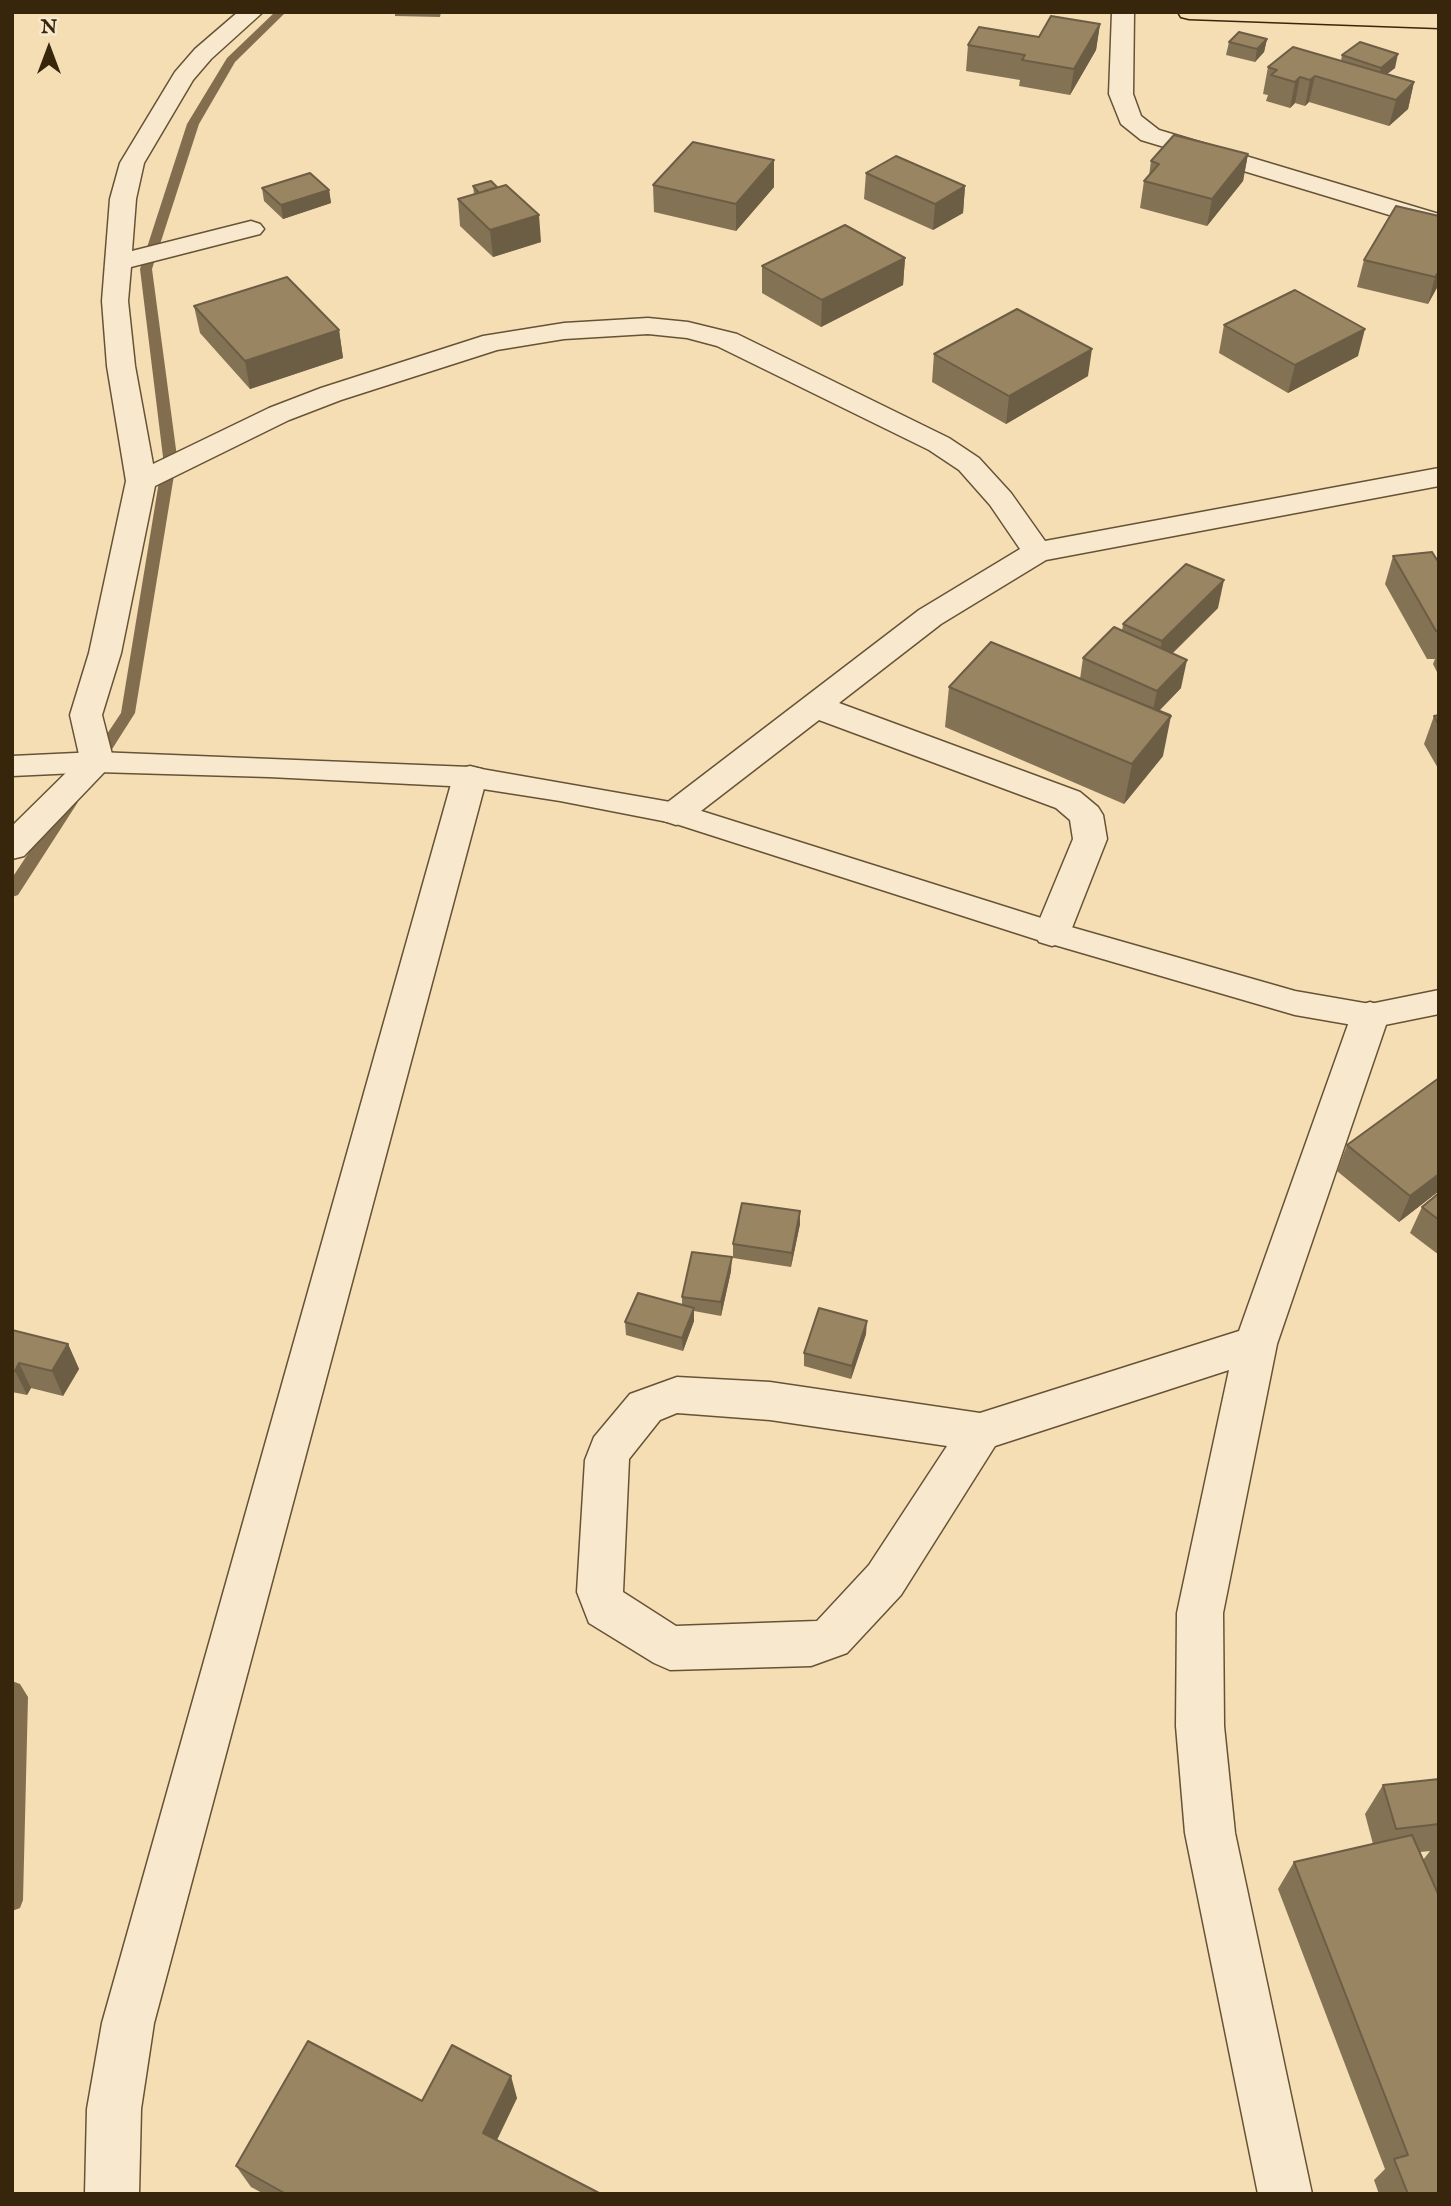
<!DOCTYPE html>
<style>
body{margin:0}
#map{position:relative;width:1451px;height:2206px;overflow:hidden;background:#f5ddb4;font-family:"IM FELL English",serif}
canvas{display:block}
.frame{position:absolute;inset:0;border:14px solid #37250c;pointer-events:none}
.north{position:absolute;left:14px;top:14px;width:70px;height:70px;-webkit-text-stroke:5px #f8e9ce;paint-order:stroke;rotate:0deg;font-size:19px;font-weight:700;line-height:28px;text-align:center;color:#37250c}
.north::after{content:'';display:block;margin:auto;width:24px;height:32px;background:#37250c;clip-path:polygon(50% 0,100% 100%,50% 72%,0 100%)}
</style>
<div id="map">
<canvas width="1451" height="2206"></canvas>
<div class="frame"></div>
<div class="north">N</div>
</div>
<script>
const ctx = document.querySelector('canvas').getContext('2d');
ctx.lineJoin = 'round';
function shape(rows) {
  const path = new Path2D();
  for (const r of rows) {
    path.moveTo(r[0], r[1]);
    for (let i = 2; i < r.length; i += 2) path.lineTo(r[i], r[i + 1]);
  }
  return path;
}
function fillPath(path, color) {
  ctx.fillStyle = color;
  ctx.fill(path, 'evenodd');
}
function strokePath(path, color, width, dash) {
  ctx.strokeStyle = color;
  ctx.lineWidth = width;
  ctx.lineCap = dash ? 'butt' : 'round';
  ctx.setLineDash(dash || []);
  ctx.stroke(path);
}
fillPath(shape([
 [275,12,286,12,235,62,199,124,152,269,177,457,135,713,102,765,97,766,89,761,121,713,163,457,140,269,187,124,227,58,275,12],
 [70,797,78,802,18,895,12,897,12,878,65,798,70,797],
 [12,1681,20,1684,28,1697,23,1900,20,1908,12,1911,12,1681]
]), '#826e4f');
const lane = shape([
 [97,752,470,767,676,803,1057,923,1295,991,1370,1004,1439,990,1439,1014,1370,1028,1295,1015,1041,941,673,823,560,801,470,787,269,777,97,772,12,776,12,756,97,752]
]);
const street = shape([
 [238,12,263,12,211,59,193,80,144,163,136,199,132,251,251,221,260,224,264,229,260,234,131,267,128,301,135,366,153,464,269,408,321,388,483,336,564,323,648,318,688,322,737,334,949,438,979,458,1011,493,1045,541,1439,468,1439,486,1046,560,941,624,839,703,1080,792,1098,807,1103,815,1107,839,1070,933,1065,942,1052,946,1039,942,1034,933,1073,839,1070,820,1056,808,819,720,688,821,676,825,664,821,659,813,664,805,919,610,1020,549,990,505,959,470,929,450,717,346,687,338,648,334,564,339,497,350,341,400,289,420,155,486,121,653,102,715,114,762,24,856,12,859,12,826,80,759,70,715,89,653,126,481,107,366,102,301,110,199,120,163,175,72,195,49,238,12],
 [1112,12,1134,12,1133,94,1141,116,1159,130,1439,214,1439,230,1141,140,1121,124,1109,94,1112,12],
 [470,766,482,769,487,777,154,2023,141,2109,139,2194,85,2194,87,2109,102,2023,453,777,458,769,470,766],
 [1370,1002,1383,1006,1389,1016,1277,1344,1223,1613,1224,1726,1235,1833,1312,2194,1258,2194,1185,1833,1176,1726,1177,1613,1229,1370,995,1446,901,1595,847,1653,811,1666,670,1670,654,1663,589,1623,577,1592,585,1460,594,1437,630,1394,677,1377,770,1382,980,1413,1239,1331,1351,1016,1357,1006,1370,1002],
 [677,1413,770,1420,947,1446,869,1565,817,1621,676,1626,623,1592,629,1459,660,1420,677,1413]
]);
const highway = shape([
 [1178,12,1439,14,1439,28,1189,19,1181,17,1178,12]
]);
strokePath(lane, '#665336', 3);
strokePath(street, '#665336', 3);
strokePath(highway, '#37250c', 3);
fillPath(lane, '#f8e9ce');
fillPath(street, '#f8e9ce');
fillPath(highway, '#f5ddb4');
fillPath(shape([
 [395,12,441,12,440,17,395,16],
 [1100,24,1096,50,1070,95,1019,86,1020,80,966,71,968,45,1039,37],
 [1267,39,1264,52,1255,62,1226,55,1229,42],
 [1342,55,1395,68,1387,74,1414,82,1408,109,1389,126,1309,102,1305,106,1295,103,1290,108,1266,101,1268,95,1263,94,1268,67,1341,61],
 [1248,154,1243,181,1207,226,1140,208,1144,181,1149,176,1151,161],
 [774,160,774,187,736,231,654,212,653,185],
 [866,173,965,186,963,213,933,230,864,199],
 [473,186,541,242,493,257,460,226,458,199,474,194],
 [262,188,329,190,331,203,283,219,264,201],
 [1439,216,1439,284,1428,304,1357,287,1364,260],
 [905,258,903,285,821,327,762,293,762,266],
 [194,306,339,330,343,358,250,389,200,333],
 [1224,325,1358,356,1288,393,1219,353],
 [934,354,1088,376,1006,424,932,382],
 [1393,556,1439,563,1439,676,1433,664,1435,659,1427,659,1385,584],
 [1218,608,1173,653,1181,688,1159,711,1163,756,1124,804,945,727,949,687,1080,679,1083,658,1122,631,1123,624],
 [1439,715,1439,770,1424,744,1434,716],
 [1439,1078,1439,1191,1399,1222,1337,1171,1347,1145],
 [1439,1193,1439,1255,1410,1233,1422,1207],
 [800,1211,800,1224,791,1267,733,1258,733,1244],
 [731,1271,721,1316,694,1311,694,1321,683,1351,626,1335,625,1322,682,1305,682,1297],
 [12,1330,68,1344,79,1369,63,1396,31,1388,27,1395,12,1392],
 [866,1334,851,1379,804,1366,804,1353],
 [1439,1779,1439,2194,1379,2194,1374,2180,1385,2169,1278,1889,1294,1862,1373,1844,1365,1814,1383,1785],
 [1430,1851,1423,1860,1420,1852],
 [517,2098,497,2140,601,2194,264,2194,251,2187,236,2166,422,2101]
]), '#847255');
fillPath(shape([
 [1100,24,1096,50,1070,95,1074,69],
 [1267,39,1264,52,1255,62,1257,49],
 [1398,54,1395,68,1378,81,1381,68],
 [1315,76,1309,102,1305,106,1310,80],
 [1300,77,1295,103,1290,108,1295,82],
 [1414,82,1408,109,1389,126,1396,100],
 [1248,154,1243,181,1207,226,1212,199],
 [774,160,774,187,736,231,736,204],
 [965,186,963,213,933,230,935,204],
 [329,190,331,203,283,219,281,205],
 [539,215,541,242,493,257,490,230],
 [905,258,903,285,821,327,822,300],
 [1439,271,1439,284,1428,304,1435,277],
 [1365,329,1358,356,1288,393,1295,365],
 [339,330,343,358,250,389,245,361],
 [1092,349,1088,376,1006,424,1009,396],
 [1224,580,1218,608,1156,669,1162,641],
 [1187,660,1181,688,1151,719,1157,691],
 [1171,716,1163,756,1124,804,1132,764],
 [1439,1174,1439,1191,1399,1222,1410,1196],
 [800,1211,800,1224,791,1267,792,1253],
 [732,1257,731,1271,721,1316,721,1302],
 [694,1308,694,1321,683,1351,682,1338],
 [867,1321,866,1334,851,1379,852,1366],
 [68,1344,79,1369,63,1396,52,1371],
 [19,1363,31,1388,27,1395,15,1371],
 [511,2076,517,2098,490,2154,483,2133]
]), '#6c5d45');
const building = shape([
 [1051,16,1100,24,1074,69,1022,60,1025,55,968,45,979,27,1039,37,1051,16],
 [1239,32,1267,39,1257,49,1229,42,1239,32],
 [1360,42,1398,54,1381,68,1342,55,1360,42],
 [1293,47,1414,82,1396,100,1315,76,1310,80,1300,77,1295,82,1271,75,1277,70,1268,67,1293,47],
 [1174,135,1248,154,1212,199,1144,181,1159,164,1151,161,1174,135],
 [693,142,774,160,736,204,653,185,693,142],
 [896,156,965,186,935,204,866,173,896,156],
 [310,173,329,190,281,205,262,188,310,173],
 [491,181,497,187,479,193,473,186,491,181],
 [506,185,539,215,490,230,458,199,506,185],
 [1396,206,1439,216,1439,271,1435,277,1364,260,1396,206],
 [845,225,905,258,822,300,762,266,845,225],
 [287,277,339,330,245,361,194,306,287,277],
 [1295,290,1365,329,1295,365,1224,325,1295,290],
 [1017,309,1092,349,1009,396,934,354,1017,309],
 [1432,552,1439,563,1439,631,1436,631,1393,556,1432,552],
 [1186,564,1224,580,1162,641,1123,624,1186,564],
 [1114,627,1187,660,1157,691,1083,658,1114,627],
 [991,642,1171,716,1132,764,949,687,991,642],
 [1132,700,1170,715,1170,716,1132,700],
 [1439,715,1439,725,1434,716,1439,715],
 [1439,1078,1439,1174,1410,1196,1347,1145,1439,1078],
 [1439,1193,1439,1220,1422,1207,1439,1193],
 [742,1203,800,1211,792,1253,733,1244,742,1203],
 [692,1252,732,1257,721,1302,682,1297,692,1252],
 [638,1293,694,1308,682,1338,625,1322,638,1293],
 [819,1308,867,1321,852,1366,804,1353,819,1308],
 [12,1330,68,1344,52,1371,19,1363,15,1371,12,1370,12,1330],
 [1439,1779,1439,1824,1396,1829,1383,1785,1439,1779],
 [1412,1835,1439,1896,1439,2194,1408,2194,1394,2159,1408,2155,1294,1862,1412,1835],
 [308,2041,422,2101,452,2045,511,2076,483,2133,601,2194,286,2194,236,2166,308,2041]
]);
fillPath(building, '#9a8563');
strokePath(building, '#6c5d45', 2);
</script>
